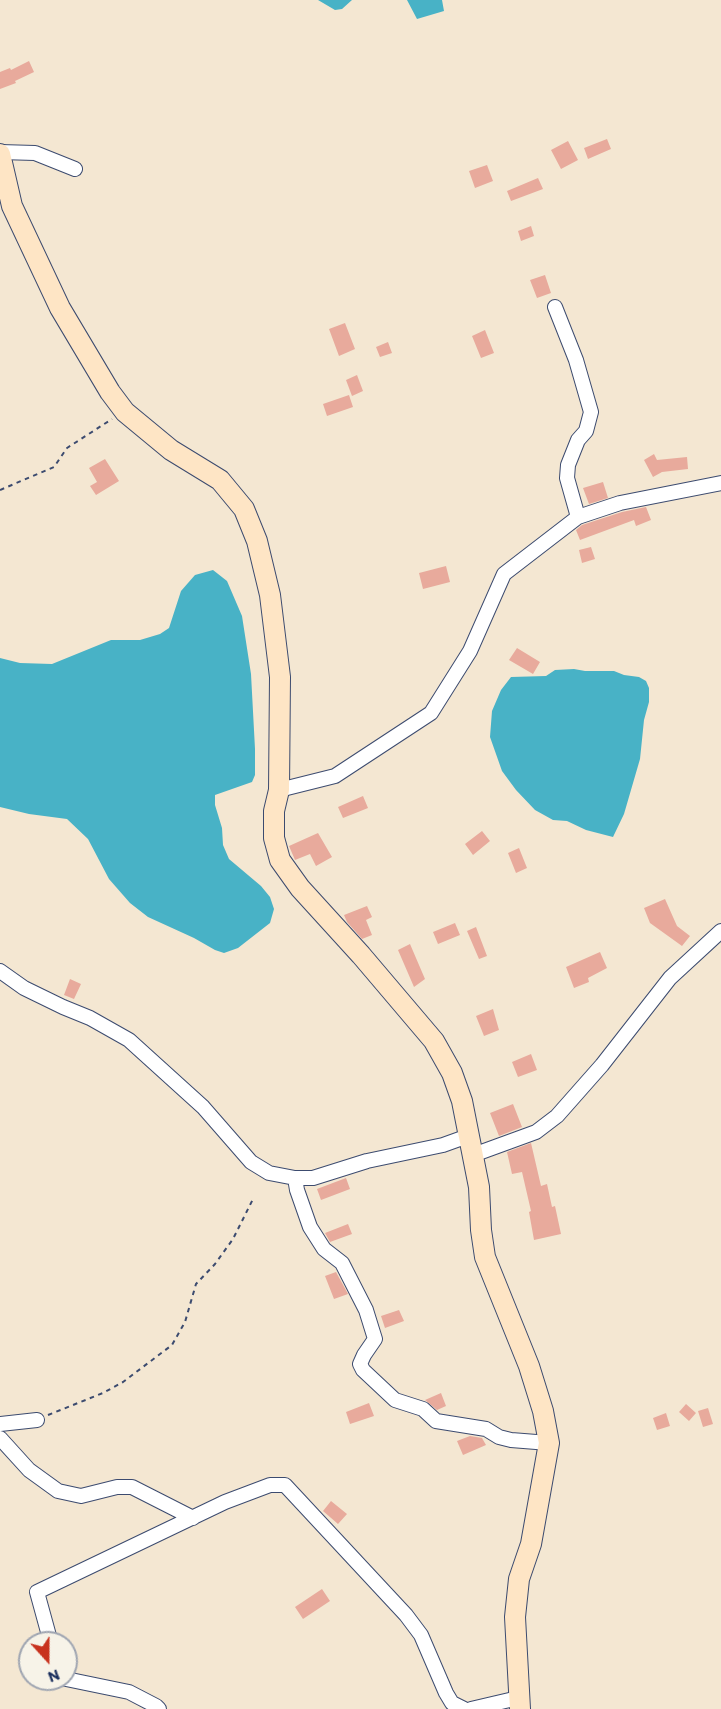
<!DOCTYPE html>
<style>
body{margin:0}
#map{position:relative;width:721px;height:1709px;overflow:hidden;background:#f4e7d2;font-family:Itim,sans-serif}
canvas{display:block}
.north{position:absolute;left:18px;top:1631px;width:60px;height:60px;box-sizing:border-box;background:#f7f3e8;border:2px solid #9fa5b1;border-radius:50%;rotate:159deg;font-size:16px;font-weight:700;line-height:24px;text-align:center;color:#1b2f5e}
.north::after{content:'';display:block;margin:auto;width:21px;height:27px;background:#c8321e;clip-path:polygon(50% 0,100% 100%,50% 72%,0 100%)}
</style>
<div id="map">
<canvas width="721" height="1709"></canvas>
<div class="north">N</div>
</div>
<script>
const ctx = document.querySelector('canvas').getContext('2d');
ctx.lineJoin = 'round';
function fillPath(path, color) {
  ctx.fillStyle = color;
  ctx.fill(path, 'evenodd');
}
function shape(rows) {
  const path = new Path2D();
  for (const r of rows) {
    path.moveTo(r[0], r[1]);
    for (let i = 2; i < r.length; i += 2) path.lineTo(r[i], r[i + 1]);
  }
  return path;
}
function strokePath(path, color, width, dash) {
  ctx.strokeStyle = color;
  ctx.lineWidth = width;
  ctx.lineCap = dash ? 'butt' : 'round';
  ctx.setLineDash(dash || []);
  ctx.stroke(path);
}
fillPath(shape([
 [318,0,352,0,342,9,335,10],
 [407,0,442,0,444,11,417,19],
 [213,570,227,581,242,616,251,674,255,749,255,775,252,782,215,795,215,805,222,828,223,845,229,859,261,886,270,897,274,909,270,923,238,948,224,953,215,950,194,938,148,917,130,903,109,879,88,839,67,819,29,814,0,807,0,658,20,663,52,664,111,640,140,640,160,634,169,628,181,591,195,575],
 [574,669,585,671,614,671,624,675,639,677,646,681,649,688,649,702,644,720,640,759,624,814,613,837,586,830,567,821,553,820,535,810,516,790,502,771,490,737,492,711,501,690,511,677,546,676,555,670]
]), '#48b2c6');
fillPath(shape([
 [29,61,34,72,15,81,16,83,0,89,0,72,10,68,11,70],
 [607,139,611,149,588,159,584,148],
 [568,141,578,160,561,169,551,150],
 [487,165,493,181,475,188,469,171],
 [538,178,543,189,511,201,507,191],
 [531,226,534,236,521,241,518,231],
 [545,275,551,293,537,298,530,280],
 [345,323,355,349,339,356,329,329],
 [485,330,494,353,481,358,472,336],
 [388,342,392,353,380,357,376,347],
 [357,375,363,391,352,396,346,380],
 [349,395,353,407,327,416,323,404],
 [654,454,657,460,687,457,688,469,662,472,653,477,644,460],
 [105,459,119,481,96,495,90,486,97,482,89,468],
 [603,482,608,498,589,504,583,488],
 [646,507,651,520,636,526,634,520,580,540,576,530,582,525,622,512],
 [591,547,595,559,582,563,579,550],
 [446,566,450,582,423,589,419,573],
 [517,648,540,662,533,674,509,660],
 [363,796,368,808,343,818,338,807],
 [482,831,490,841,473,855,465,844],
 [318,833,332,857,316,866,310,854,295,860,289,846],
 [519,848,527,868,516,873,508,853],
 [665,899,677,926,690,936,682,946,650,923,644,908],
 [367,906,372,917,366,920,372,935,362,939,347,922,344,915],
 [455,923,460,935,438,944,433,932],
 [476,927,487,956,479,959,467,931],
 [410,944,425,979,414,987,398,950],
 [600,952,607,968,588,978,589,982,574,988,566,967],
 [70,979,81,984,74,999,64,995],
 [493,1009,499,1030,484,1036,476,1016],
 [531,1054,537,1070,518,1077,512,1062],
 [513,1104,522,1127,499,1136,490,1113],
 [531,1143,541,1186,547,1184,552,1207,555,1206,561,1234,534,1240,529,1212,531,1211,522,1172,512,1174,507,1152],
 [346,1178,350,1189,321,1200,317,1189],
 [348,1224,352,1234,330,1242,325,1233],
 [336,1272,348,1294,334,1299,325,1276],
 [399,1310,404,1321,385,1328,381,1316],
 [441,1393,446,1406,437,1410,425,1400],
 [369,1403,374,1416,350,1424,346,1412],
 [686,1404,696,1413,689,1421,679,1412],
 [708,1408,713,1424,703,1427,698,1411],
 [666,1413,670,1426,657,1430,653,1418],
 [470,1436,482,1438,486,1445,463,1455,457,1441],
 [331,1501,347,1514,338,1524,323,1511],
 [322,1589,330,1601,303,1619,295,1607]
]), '#e8aa9c');
const street = shape([
 [0,152,35,153,75,169],
 [555,307,576,360,591,412,586,431,578,440,568,465,567,478,578,517],
 [279,790,335,776,431,713,470,651,504,574,578,517,620,503,721,483],
 [0,971,24,988,63,1007,90,1018,129,1040,203,1107,251,1162,269,1173,295,1178,313,1178,367,1161,443,1145,468,1136],
 [473,1155,536,1132,557,1116,602,1065,670,978,721,931],
 [295,1178,297,1190,310,1227,324,1249,342,1263,366,1310,375,1339,364,1355,360,1364,363,1370,395,1400,423,1409,436,1421,486,1429,499,1437,511,1440,549,1443],
 [0,1424,37,1420],
 [0,1438,29,1470,58,1491,81,1496,117,1487,132,1487,193,1518],
 [51,1643,37,1592,225,1502,270,1485,285,1485,406,1615,421,1635,446,1693,452,1703,464,1709],
 [66,1679,129,1692,156,1706,159,1709],
 [471,1709,518,1698]
]);
const secondary = shape([
 [0,154,12,206,60,308,110,392,125,412,171,450,220,480,244,509,257,541,270,595,280,677,279,790,274,811,274,838,280,860,300,888,361,955,434,1041,452,1073,462,1101,479,1187,481,1230,485,1257,529,1366,543,1411,549,1443,531,1544,519,1579,515,1617,520,1709]
]);
strokePath(street, '#3c4b6f', 16);
strokePath(secondary, '#3c4b6f', 22);
strokePath(shape([
 [0,490,54,467,67,448,112,419],
 [48,1415,103,1393,123,1382,172,1345,185,1322,196,1284,215,1264,233,1239,254,1197]
]), '#3c4b6f', 2, [4.5, 4.5]);
strokePath(street, '#fff', 14);
strokePath(secondary, '#fee5c5', 20);
</script>
